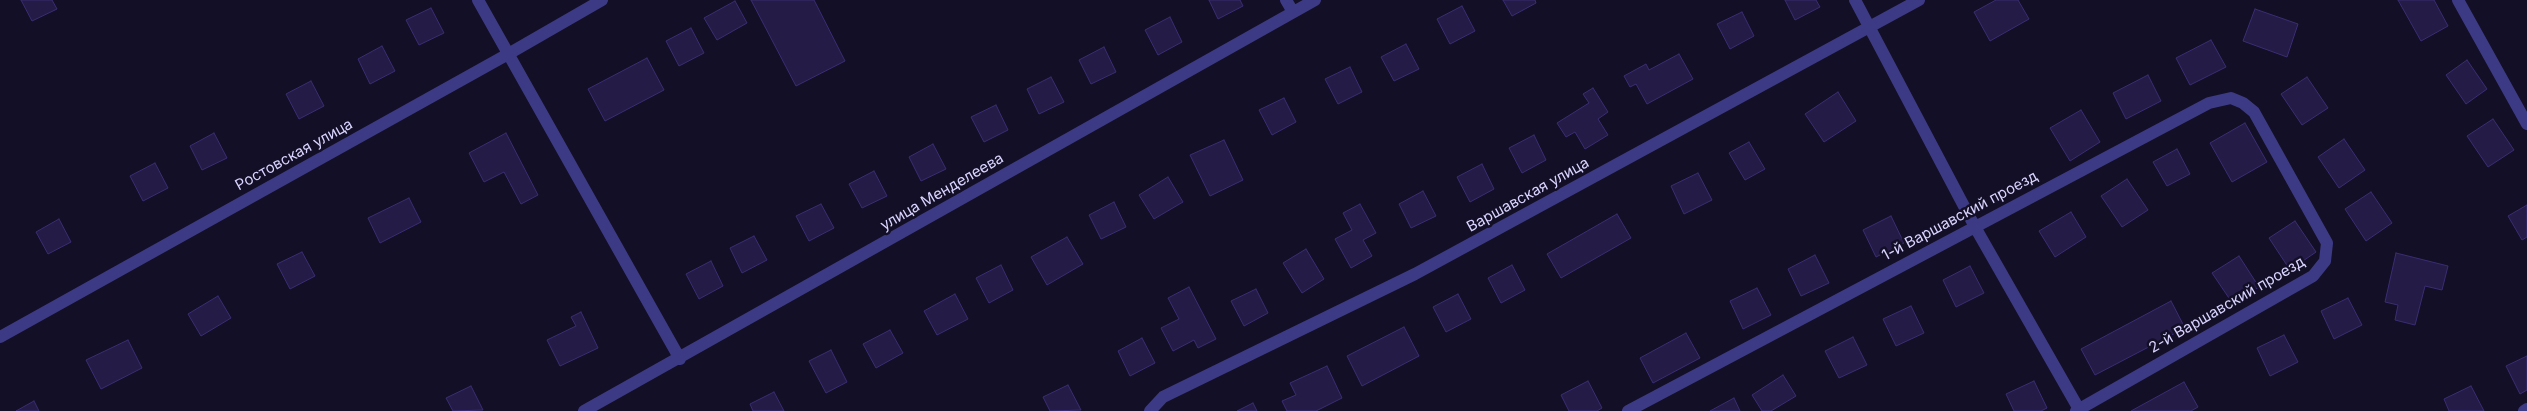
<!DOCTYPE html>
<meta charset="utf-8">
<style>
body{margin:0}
canvas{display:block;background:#130f26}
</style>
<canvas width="2527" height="411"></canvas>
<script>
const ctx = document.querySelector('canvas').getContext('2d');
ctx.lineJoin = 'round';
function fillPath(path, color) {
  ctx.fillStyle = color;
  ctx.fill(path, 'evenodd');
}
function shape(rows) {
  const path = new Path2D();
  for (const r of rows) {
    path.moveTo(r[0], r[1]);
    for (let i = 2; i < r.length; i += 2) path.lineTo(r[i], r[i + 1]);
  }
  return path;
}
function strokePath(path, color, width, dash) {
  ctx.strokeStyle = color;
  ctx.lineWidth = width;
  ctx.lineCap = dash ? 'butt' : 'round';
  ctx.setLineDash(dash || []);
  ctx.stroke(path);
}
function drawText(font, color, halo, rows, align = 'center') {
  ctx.font = font + ' Inter,sans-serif';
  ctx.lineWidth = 5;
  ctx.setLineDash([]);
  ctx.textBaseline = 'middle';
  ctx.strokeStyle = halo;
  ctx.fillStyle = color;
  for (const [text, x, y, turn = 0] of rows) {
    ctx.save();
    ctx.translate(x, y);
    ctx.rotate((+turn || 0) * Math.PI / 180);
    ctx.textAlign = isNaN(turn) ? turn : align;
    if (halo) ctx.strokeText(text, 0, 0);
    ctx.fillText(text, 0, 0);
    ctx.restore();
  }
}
const building = shape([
 [21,0,52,0,57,9,32,21,21,0],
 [751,0,814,0,845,61,796,86,751,0],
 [1209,0,1240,0,1243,6,1218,19,1209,0],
 [1503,0,1535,0,1536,3,1512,16,1503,0],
 [1785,0,1816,0,1820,7,1795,20,1785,0],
 [1996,0,2018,0,2029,19,1990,41,1974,12,1996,0],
 [2398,0,2434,0,2448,26,2421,41,2398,0],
 [735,1,747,23,717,40,704,18,735,1],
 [1462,6,1475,31,1450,44,1437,19,1462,6],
 [431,8,444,33,419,45,406,20,431,8],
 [2255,9,2298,24,2287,57,2243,41,2255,9],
 [1742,12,1754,36,1730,49,1717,24,1742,12],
 [1170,17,1182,42,1158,55,1145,30,1170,17],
 [691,28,704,53,679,66,666,41,691,28],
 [2211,40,2226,67,2190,85,2176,58,2211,40],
 [1406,44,1419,69,1394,81,1381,57,1406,44],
 [382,46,395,71,370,84,358,59,382,46],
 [1104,47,1116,72,1091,84,1079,60,1104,47],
 [1679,54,1693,79,1647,104,1636,84,1630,87,1624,76,1646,64,1649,70,1679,54],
 [647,58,664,90,605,121,588,89,647,58],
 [2467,60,2487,89,2466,104,2446,75,2467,60],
 [1350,67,1362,92,1338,104,1325,79,1350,67],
 [2148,75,2161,101,2126,119,2113,93,2148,75],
 [1051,77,1064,102,1039,114,1027,89,1051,77],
 [2307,77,2328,108,2302,125,2281,94,2307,77],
 [311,81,324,106,299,119,286,94,311,81],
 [1593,88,1608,112,1598,119,1608,135,1585,149,1575,132,1566,137,1557,123,1589,103,1583,94,1593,88],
 [1838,92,1856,121,1824,142,1805,114,1838,92],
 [1284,98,1296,122,1272,135,1259,110,1284,98],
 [996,105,1008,130,984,142,971,117,996,105],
 [2081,110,2100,142,2070,161,2050,128,2081,110],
 [2493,119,2514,150,2488,167,2467,136,2493,119],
 [2245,123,2267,162,2232,182,2210,143,2245,123],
 [214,133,227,158,202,170,190,146,214,133],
 [506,133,538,195,521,204,504,172,484,182,469,153,506,133],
 [1534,135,1546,160,1522,173,1509,148,1534,135],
 [2344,139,2365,170,2339,188,2318,157,2344,139],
 [1224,140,1243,180,1210,196,1190,155,1224,140],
 [1749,142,1765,169,1745,180,1729,153,1749,142],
 [933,144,946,169,921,181,909,157,933,144],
 [2177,149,2190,174,2167,186,2153,162,2177,149],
 [155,163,168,188,143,201,130,176,155,163],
 [1482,164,1494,189,1470,202,1457,177,1482,164],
 [874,171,887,196,862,208,849,184,874,171],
 [1698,173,1712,200,1684,214,1671,186,1698,173],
 [1168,177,1183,202,1154,219,1139,195,1168,177],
 [2127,179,2148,210,2122,227,2101,196,2127,179],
 [1423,191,1436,216,1411,228,1399,204,1423,191],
 [2371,192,2392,223,2366,241,2345,209,2371,192],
 [409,198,421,222,380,243,368,218,409,198],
 [1114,202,1126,227,1101,239,1089,215,1114,202],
 [821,204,834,228,809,241,796,216,821,204],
 [1360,204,1376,233,1363,240,1372,256,1351,268,1335,239,1352,230,1343,213,1360,204],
 [2527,205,2527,237,2522,240,2508,216,2527,205],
 [2071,212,2086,237,2055,257,2039,231,2071,212],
 [1617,214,1631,238,1561,278,1547,254,1617,214],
 [1891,216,1904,243,1876,257,1863,230,1891,216],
 [59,219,71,242,48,254,36,232,59,219],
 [2295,221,2316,252,2290,270,2269,238,2295,221],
 [754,236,767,260,742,273,730,248,754,236],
 [1067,237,1083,264,1047,285,1031,257,1067,237],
 [1306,249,1324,279,1302,293,1283,263,1306,249],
 [302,252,315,276,290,289,277,264,302,252],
 [2396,253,2448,266,2442,290,2425,286,2415,325,2395,320,2398,305,2385,302,2396,253],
 [1815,255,1829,283,1801,296,1788,269,1815,255],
 [2239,256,2259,287,2233,304,2212,273,2239,256],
 [711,261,723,286,699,299,686,274,711,261],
 [1001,265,1013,290,989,303,976,278,1001,265],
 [1512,265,1525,290,1501,303,1488,278,1512,265],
 [1970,266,1984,293,1956,307,1943,280,1970,266],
 [1189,287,1216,339,1198,348,1194,340,1173,351,1161,328,1179,319,1168,298,1189,287],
 [1757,288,1771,315,1743,329,1730,301,1757,288],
 [1256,289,1268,313,1244,326,1231,301,1256,289],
 [955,294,968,319,937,335,924,311,955,294],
 [1458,294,1471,319,1446,332,1433,307,1458,294],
 [218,296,231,318,201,336,188,314,218,296],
 [2348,298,2362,325,2334,339,2321,311,2348,298],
 [2171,301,2185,328,2095,375,2081,349,2171,301],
 [1911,306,1924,333,1896,346,1883,319,1911,306],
 [581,312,598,348,560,366,547,340,576,326,571,317,581,312],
 [1404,327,1419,356,1362,386,1347,356,1404,327],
 [890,330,903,353,876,368,863,344,890,330],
 [1686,333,1700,358,1653,383,1640,358,1686,333],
 [2284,335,2298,362,2270,376,2257,348,2284,335],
 [1853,337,1867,365,1839,378,1825,351,1853,337],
 [1142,338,1155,363,1130,376,1118,351,1142,338],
 [128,340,142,368,101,389,86,360,128,340],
 [831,350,847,382,826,393,809,361,831,350],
 [2527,356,2527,390,2520,394,2506,366,2527,356],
 [1327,366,1342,398,1316,411,1287,411,1282,401,1296,395,1290,383,1327,366],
 [1783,375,1796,396,1771,411,1762,411,1752,395,1783,375],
 [1588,381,1602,408,1597,411,1569,411,1561,395,1588,381],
 [2034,381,2047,408,2041,411,2014,411,2006,394,2034,381],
 [2184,382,2198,407,2191,411,2131,411,2184,382],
 [1068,385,1081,410,1050,411,1043,397,1068,385],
 [471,386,483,410,453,411,446,398,471,386],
 [2471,386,2484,411,2449,411,2444,399,2471,386],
 [774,392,784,411,753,411,750,404,774,392],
 [1734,398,1740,411,1710,411,1734,398],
 [34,401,39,411,16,411,34,401],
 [1253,403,1257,411,1237,411,1253,403]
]);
fillPath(building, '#241b47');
strokePath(building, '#3b2d73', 1);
strokePath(shape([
 [478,0,680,359],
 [1286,0,1293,12],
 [1855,0,1975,227,2080,411],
 [2458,0,2527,124],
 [0,337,510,53,602,0],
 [584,411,1315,0],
 [1150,411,1163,397,1415,274,1919,0],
 [1628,411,2209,103,2231,98,2243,103,2254,112,2327,243,2325,261,2313,276,2076,411],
 [2524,411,2527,409]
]), '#3d3a85', 12);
drawText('15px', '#d9d4ff', '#130f26', [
 ["Ростовская улица",294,155,-29],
 ["улица Менделеева",942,192,-30],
 ["Варшавская улица",1528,195,-29],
 ["1-й Варшавский проезд",1960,216,-28],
 ["2-й Варшавский проезд",2227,305,-30]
]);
</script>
